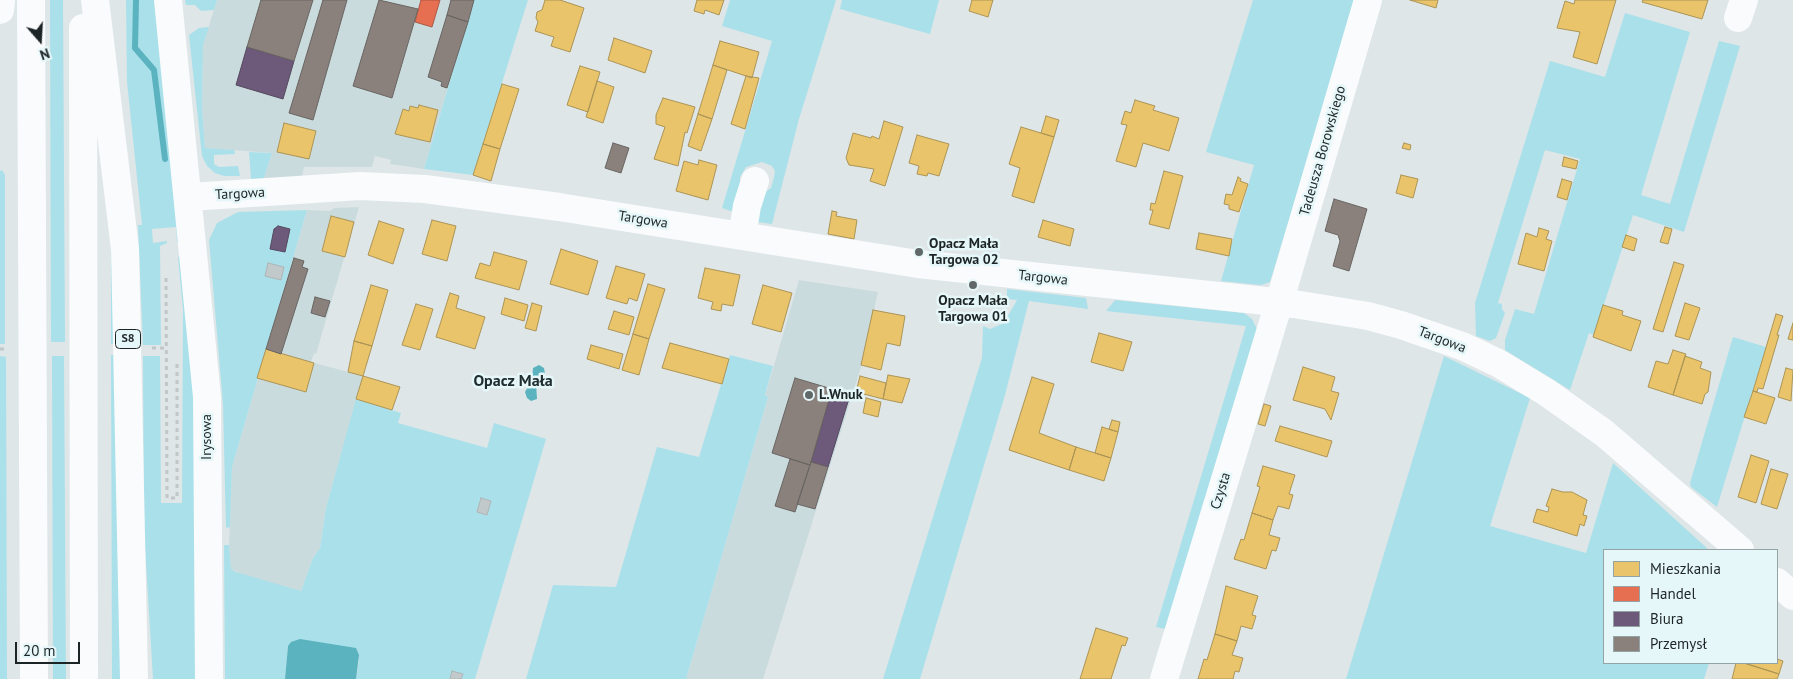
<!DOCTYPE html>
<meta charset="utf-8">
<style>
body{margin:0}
#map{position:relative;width:1793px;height:679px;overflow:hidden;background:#dee6e8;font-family:"PT Sans",sans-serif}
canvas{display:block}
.legend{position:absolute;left:1603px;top:549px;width:175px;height:115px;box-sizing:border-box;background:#e6f7fa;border:1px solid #96a3a5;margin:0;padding:6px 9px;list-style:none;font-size:15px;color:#1d2425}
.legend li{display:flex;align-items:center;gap:10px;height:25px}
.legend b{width:25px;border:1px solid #96a3a5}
.north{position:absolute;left:15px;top:15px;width:50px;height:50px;-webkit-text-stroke:4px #e6f7fa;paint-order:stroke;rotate:161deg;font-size:14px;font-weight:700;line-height:20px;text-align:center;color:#1d2425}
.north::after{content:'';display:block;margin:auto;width:18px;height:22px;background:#1d2425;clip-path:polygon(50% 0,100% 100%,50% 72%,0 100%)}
.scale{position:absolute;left:15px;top:642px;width:65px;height:22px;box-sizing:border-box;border:2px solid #1d2425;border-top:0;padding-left:6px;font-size:15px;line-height:18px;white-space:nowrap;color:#1d2425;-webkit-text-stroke:4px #e6f7fa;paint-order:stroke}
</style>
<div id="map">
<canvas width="1793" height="679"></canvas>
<ul class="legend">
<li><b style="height:14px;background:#e9c46a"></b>Mieszkania</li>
<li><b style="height:14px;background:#e76f51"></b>Handel</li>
<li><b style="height:14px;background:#6d597a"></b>Biura</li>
<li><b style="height:14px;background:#8a817c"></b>Przemysł</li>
</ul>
<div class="north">N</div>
<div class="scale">20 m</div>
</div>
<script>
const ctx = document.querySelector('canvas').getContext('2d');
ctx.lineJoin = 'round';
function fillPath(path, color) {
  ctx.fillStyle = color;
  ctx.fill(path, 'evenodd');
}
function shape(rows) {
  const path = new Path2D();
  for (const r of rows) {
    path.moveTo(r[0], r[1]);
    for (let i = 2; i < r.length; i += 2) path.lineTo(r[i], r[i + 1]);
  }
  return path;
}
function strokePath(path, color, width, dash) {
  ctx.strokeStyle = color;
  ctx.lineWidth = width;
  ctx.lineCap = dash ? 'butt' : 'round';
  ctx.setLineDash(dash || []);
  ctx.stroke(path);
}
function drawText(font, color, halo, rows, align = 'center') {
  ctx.font = font + ' "PT Sans",sans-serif';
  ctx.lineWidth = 5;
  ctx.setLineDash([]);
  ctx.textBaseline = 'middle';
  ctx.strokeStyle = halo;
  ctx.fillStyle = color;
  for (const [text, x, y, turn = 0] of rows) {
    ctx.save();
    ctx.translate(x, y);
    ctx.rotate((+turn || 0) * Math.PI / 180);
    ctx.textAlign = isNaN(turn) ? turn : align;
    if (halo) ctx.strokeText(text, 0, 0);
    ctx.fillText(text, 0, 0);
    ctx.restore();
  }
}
fillPath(shape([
 [217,0,474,0,424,169,390,164,391,160,375,156,372,167,304,167,302,177,263,181,272,153,205,148,202,107,203,45],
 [359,207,316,354,314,353,311,362,363,376,326,508,320,548,313,558,301,591,246,576,231,569,229,545,232,467,307,210,330,211,334,208],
 [799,280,878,292,862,364,763,679,686,679,768,397,765,396]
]), '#cadbde');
fillPath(shape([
 [50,0,63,0,65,342,51,342],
 [126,0,155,0,182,242,177,242,176,227,152,229,153,243,167,241,167,243,160,246,161,345,143,345,138,225,142,225,127,82],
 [185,0,217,0,214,10,201,11,195,5,186,5],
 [474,0,528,0,473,175,424,169],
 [730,0,836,0,799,119,772,224,751,221,758,197,771,188,774,177,775,171,772,166,762,162,746,167,740,177,740,214,722,208,772,41,722,26],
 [842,0,939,0,930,34,840,9],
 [1253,0,1356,0,1270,282,1261,285,1221,281,1254,165,1206,152],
 [1625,13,1690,32,1641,195,1670,204,1719,41,1740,46,1684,232,1633,215,1594,335,1589,333,1570,390,1505,350,1505,340,1515,309,1534,314,1580,159,1545,150,1498,303,1502,304,1502,309,1505,313,1496,338,1490,341,1476,336,1475,303,1550,61,1605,77],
 [209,27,203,45,202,107,205,148,234,150,235,154,214,155,214,164,219,167,238,166,240,176,224,176,215,173,207,166,202,156,189,35,199,28],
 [249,152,272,153,263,181,253,181,251,179],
 [2,170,5,175,5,344,0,344,0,171],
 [307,210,232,467,230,527,226,528,223,404,209,240,217,223,238,212],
 [111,243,122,344,111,344],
 [184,254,196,388,199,679,153,679,144,530,143,356,160,356,161,503,182,503,183,310,178,257],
 [1007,289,1086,298,1088,309,1029,301,1005,395,920,679,883,679,982,358,983,326,990,329,1004,323,1017,300,1007,299],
 [1115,300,1244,313,1252,319,1258,331,1170,630,1156,627,1246,326,1106,311],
 [1733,337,1766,347,1717,507,1691,487,1690,483],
 [111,355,121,355,123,679,112,679],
 [730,355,773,366,765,395,768,397,686,679,526,679,553,585,616,587,657,447,699,457],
 [0,356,6,357,7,679,0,679],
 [52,356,64,356,66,679,53,679],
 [1444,356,1530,398,1490,526,1586,553,1613,463,1709,550,1604,550,1604,663,1709,663,1704,679,1346,679],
 [356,399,401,413,398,423,487,448,494,423,546,439,475,679,356,679,359,660,358,652,288,646,285,679,225,679,224,545,229,545,231,569,236,572,301,591,313,558,320,548,326,508]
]), '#aae0ea');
fillPath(shape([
 [539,365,544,368,545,374,536,383,537,399,531,401,527,398,525,392,532,380,533,368],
 [300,639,356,648,359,655,356,679,285,679,288,646,291,642]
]), '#5ab3bf');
const homes = shape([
 [545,0,560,0,584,8,570,52,551,46,554,37,535,31,538,22,536,18,537,12,542,10,545,0],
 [697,0,724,0,719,15,705,10,704,14,694,11,697,0],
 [972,0,993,0,988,17,969,11,972,0],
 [1410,0,1438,0,1436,8,1410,0],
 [1575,0,1616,0,1597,64,1573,57,1580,32,1557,28,1565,1,1574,4,1575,0],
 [1643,0,1708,0,1702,19,1642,2,1643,0],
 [614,38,652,51,645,73,608,60,614,38],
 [720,41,759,52,752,78,713,65,720,41],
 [713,65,727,70,712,119,698,114,713,65],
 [580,66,600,72,588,112,567,105,580,66],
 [746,76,759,78,745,129,731,124,746,76],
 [597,81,614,87,603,123,586,117,597,81],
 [502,84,519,89,500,149,483,144,502,84],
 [663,98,695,107,687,133,685,132,678,166,654,159,665,127,656,124,656,115,663,98],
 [1135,100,1155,106,1153,110,1179,118,1169,151,1143,143,1136,167,1116,161,1127,125,1121,124,1125,111,1131,113,1135,100],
 [419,105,438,110,430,142,395,134,403,109,409,111,410,106,418,108,419,105],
 [698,114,712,119,701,151,688,146,698,114],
 [1046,116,1059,120,1054,137,1041,133,1046,116],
 [884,121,903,127,885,186,870,181,874,169,849,165,846,158,853,133,871,138,872,136,879,139,884,121],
 [284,123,316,131,309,159,277,152,284,123],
 [1021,127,1054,137,1034,203,1012,196,1020,168,1009,164,1021,127],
 [917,135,949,144,939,176,928,173,927,176,917,174,919,166,909,163,917,135],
 [1404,143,1411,145,1410,150,1402,148,1404,143],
 [483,144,500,149,491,181,473,175,483,144],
 [1564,157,1578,161,1576,169,1562,166,1564,157],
 [699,160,717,165,708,200,676,191,684,161,698,165,699,160],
 [1164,171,1183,176,1169,229,1149,224,1153,210,1150,210,1151,203,1155,204,1164,171],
 [1401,175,1418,179,1413,198,1396,193,1401,175],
 [1238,177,1241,179,1240,181,1248,184,1239,212,1229,209,1229,205,1224,204,1226,194,1232,195,1238,177],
 [1562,179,1572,182,1567,200,1557,197,1562,179],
 [832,211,837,212,836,216,857,220,854,239,828,234,832,211],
 [331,216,354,222,345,257,322,251,331,216],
 [432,220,456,226,447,261,422,254,432,220],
 [1043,220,1074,229,1070,246,1038,237,1043,220],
 [379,221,404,229,393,264,368,255,379,221],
 [1665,227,1672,229,1668,244,1660,242,1665,227],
 [1539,228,1549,231,1546,239,1552,241,1544,271,1518,264,1526,233,1537,237,1539,228],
 [1199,233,1232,239,1229,256,1196,249,1199,233],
 [1626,235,1637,239,1634,251,1622,247,1626,235],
 [561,249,598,261,588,295,550,284,561,249],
 [494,252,527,261,519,290,475,278,480,263,490,266,494,252],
 [1674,262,1684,265,1663,332,1653,329,1674,262],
 [616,266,645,274,637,301,629,298,627,304,606,298,616,266],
 [705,268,740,275,733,306,722,304,721,311,711,309,713,302,698,298,705,268],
 [648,284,665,289,649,339,633,334,648,284],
 [371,285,388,290,372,346,354,341,371,285],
 [763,285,792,293,781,332,752,324,763,285],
 [450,293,459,296,456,308,485,317,475,349,436,337,450,293],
 [505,298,528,305,524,321,501,314,505,298],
 [532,303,542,306,536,331,525,328,532,303],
 [1685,303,1700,308,1689,340,1675,336,1685,303],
 [416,304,433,309,420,350,402,345,416,304],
 [1603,305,1623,311,1622,315,1641,321,1631,351,1593,337,1603,305],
 [873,310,905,316,900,346,887,343,881,370,861,365,873,310],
 [614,311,634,317,629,335,608,329,614,311],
 [1776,314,1783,316,1777,335,1779,335,1763,389,1758,388,1757,392,1753,391,1776,314],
 [1793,323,1793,340,1788,339,1793,323],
 [1099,333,1132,342,1123,371,1091,362,1099,333],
 [633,334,649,339,639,375,622,370,633,334],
 [354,341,372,346,363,376,348,372,354,341],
 [670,343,729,359,722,384,662,368,670,343],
 [591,345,623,354,619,369,587,359,591,345],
 [266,349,314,363,306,392,257,378,266,349],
 [1673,350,1686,354,1673,395,1648,387,1656,361,1668,364,1673,350],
 [1685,356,1702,362,1700,368,1711,372,1708,392,1705,394,1702,404,1673,395,1685,356],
 [1303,367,1335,377,1331,391,1339,393,1331,420,1325,409,1293,400,1303,367],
 [1786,368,1793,370,1791,401,1778,397,1786,368],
 [888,375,910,379,902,403,883,399,888,375],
 [363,376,400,387,392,410,356,399,363,376],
 [860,376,886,383,883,399,856,392,860,376],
 [1032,377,1054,384,1039,433,1076,447,1069,470,1009,450,1032,377],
 [1753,391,1775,398,1766,424,1744,417,1753,391],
 [866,398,881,402,878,417,863,413,866,398],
 [1264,404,1271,406,1265,426,1258,424,1264,404],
 [1112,420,1120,422,1118,432,1109,429,1112,420],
 [1280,426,1332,441,1327,457,1275,441,1280,426],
 [1102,427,1118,432,1111,458,1095,453,1102,427],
 [1076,447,1111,458,1104,481,1069,470,1076,447],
 [1751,455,1769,461,1756,503,1738,497,1751,455],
 [1263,466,1295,475,1289,494,1293,495,1289,509,1278,506,1273,520,1252,513,1260,487,1257,486,1263,466],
 [1771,469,1788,474,1777,509,1761,504,1771,469],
 [1552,489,1563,492,1572,492,1587,500,1583,515,1587,516,1584,526,1580,524,1577,536,1533,522,1537,509,1548,512,1549,507,1546,506,1552,489],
 [1252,513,1273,520,1269,535,1280,538,1276,551,1272,550,1266,569,1234,559,1241,539,1244,540,1252,513],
 [1226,586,1258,596,1252,615,1256,616,1252,629,1241,626,1237,641,1215,634,1226,586],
 [1096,628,1128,638,1125,646,1122,645,1111,679,1080,679,1096,628],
 [1215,634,1237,641,1232,655,1243,658,1239,672,1235,671,1233,679,1198,679,1204,659,1207,660,1215,634],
 [1777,659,1783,661,1779,674,1744,663,1777,663,1777,659],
 [1736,663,1744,663,1779,674,1777,679,1732,679,1736,663]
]);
fillPath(homes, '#e9c46a');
strokePath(homes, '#ac9455', 1);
const shops = shape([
 [421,0,440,0,432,27,415,22,421,0]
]);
fillPath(shops, '#e76f51');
strokePath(shops, '#aa5844', 1);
const offices = shape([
 [247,47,294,61,283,99,236,85,247,47],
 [278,226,290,229,285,252,270,249,274,229,278,226],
 [832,389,849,394,850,391,851,392,828,467,811,462,832,389]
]);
fillPath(offices, '#6d597a');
strokePath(offices, '#554960', 1);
const industry = shape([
 [261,0,313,0,294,61,247,47,261,0],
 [323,0,347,0,313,120,289,113,323,0],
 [379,0,418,9,392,98,353,86,379,0],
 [451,0,474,0,468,22,447,15,451,0],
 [447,15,468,22,447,88,441,86,442,82,428,77,447,15],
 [613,143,629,148,621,173,605,168,613,143],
 [1334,199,1367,209,1349,271,1333,266,1340,241,1338,235,1325,231,1334,199],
 [294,258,304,261,302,267,308,269,281,354,266,349,294,258],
 [315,297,330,301,325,317,311,313,315,297],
 [795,378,832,389,810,465,772,453,795,378],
 [790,459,810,465,795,512,775,506,790,459],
 [811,462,828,467,815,509,797,504,811,462]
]);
fillPath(industry, '#8a817c');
strokePath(industry, '#696562', 1);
strokePath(shape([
 [136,0,135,48,154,70,165,159]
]), '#5ab3bf', 6);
const building = shape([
 [268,263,284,267,281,280,265,276,268,263],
 [481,498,491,501,487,515,477,512,481,498],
 [452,671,463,674,461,679,450,679,452,671]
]);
fillPath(building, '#c2c9ca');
strokePath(building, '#aeb5b6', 1);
strokePath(shape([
 [166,278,167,498,177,498,177,363],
 [152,348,166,348],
 [0,349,8,349]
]), '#c2c6c6', 3, [4, 4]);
strokePath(shape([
 [168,0,207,397,209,679],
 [1738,18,1744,0],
 [189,197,360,186,425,189,559,207,918,264,1294,304,1368,316,1401,325,1462,346,1498,363,1546,392,1604,433,1740,550],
 [742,236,747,206,755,181],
 [1777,582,1793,596],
 [1164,679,1282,293,1368,0]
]), '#fafbfc', 28);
strokePath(shape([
 [31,0,34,679],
 [95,0,125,249,134,679],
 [0,10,1,0],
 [83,28,84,679]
]), '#fafbfc', 28);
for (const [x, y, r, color] of [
 [919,252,5,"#616869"],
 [973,285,5,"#616869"],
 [809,395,5,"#616869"]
]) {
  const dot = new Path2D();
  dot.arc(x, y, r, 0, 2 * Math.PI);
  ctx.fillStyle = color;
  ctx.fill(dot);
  strokePath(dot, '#e6f7fa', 2);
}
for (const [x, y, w] of [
 [128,339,25]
]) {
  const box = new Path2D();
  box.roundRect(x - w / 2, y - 9.5, w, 19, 4);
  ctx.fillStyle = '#e6f7fa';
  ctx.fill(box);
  strokePath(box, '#1d2425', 1);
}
drawText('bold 12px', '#1d2425', null, [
 ["S8",128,339]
]);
drawText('14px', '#1d2425', '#e6f7fa', [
 ["Tadeusza Borowskiego",1323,151,-74],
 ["Targowa",240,194,-3],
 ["Targowa",643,220,9],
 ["Targowa",1043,278,6],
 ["Targowa",1442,340,21],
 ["Irysowa",207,437,-90],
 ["Czysta",1221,491,-73]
]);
drawText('bold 14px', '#1d2425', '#e6f7fa', [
 ["Opacz Mała",929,244],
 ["Targowa 02",929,260],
 ["Opacz Mała",973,301,"center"],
 ["Targowa 01",973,317,"center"],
 ["L.Wnuk",819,395]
], 'left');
drawText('bold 16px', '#202d2f', '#e6f7fa', [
 ["Opacz Mała",513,381]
]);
</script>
